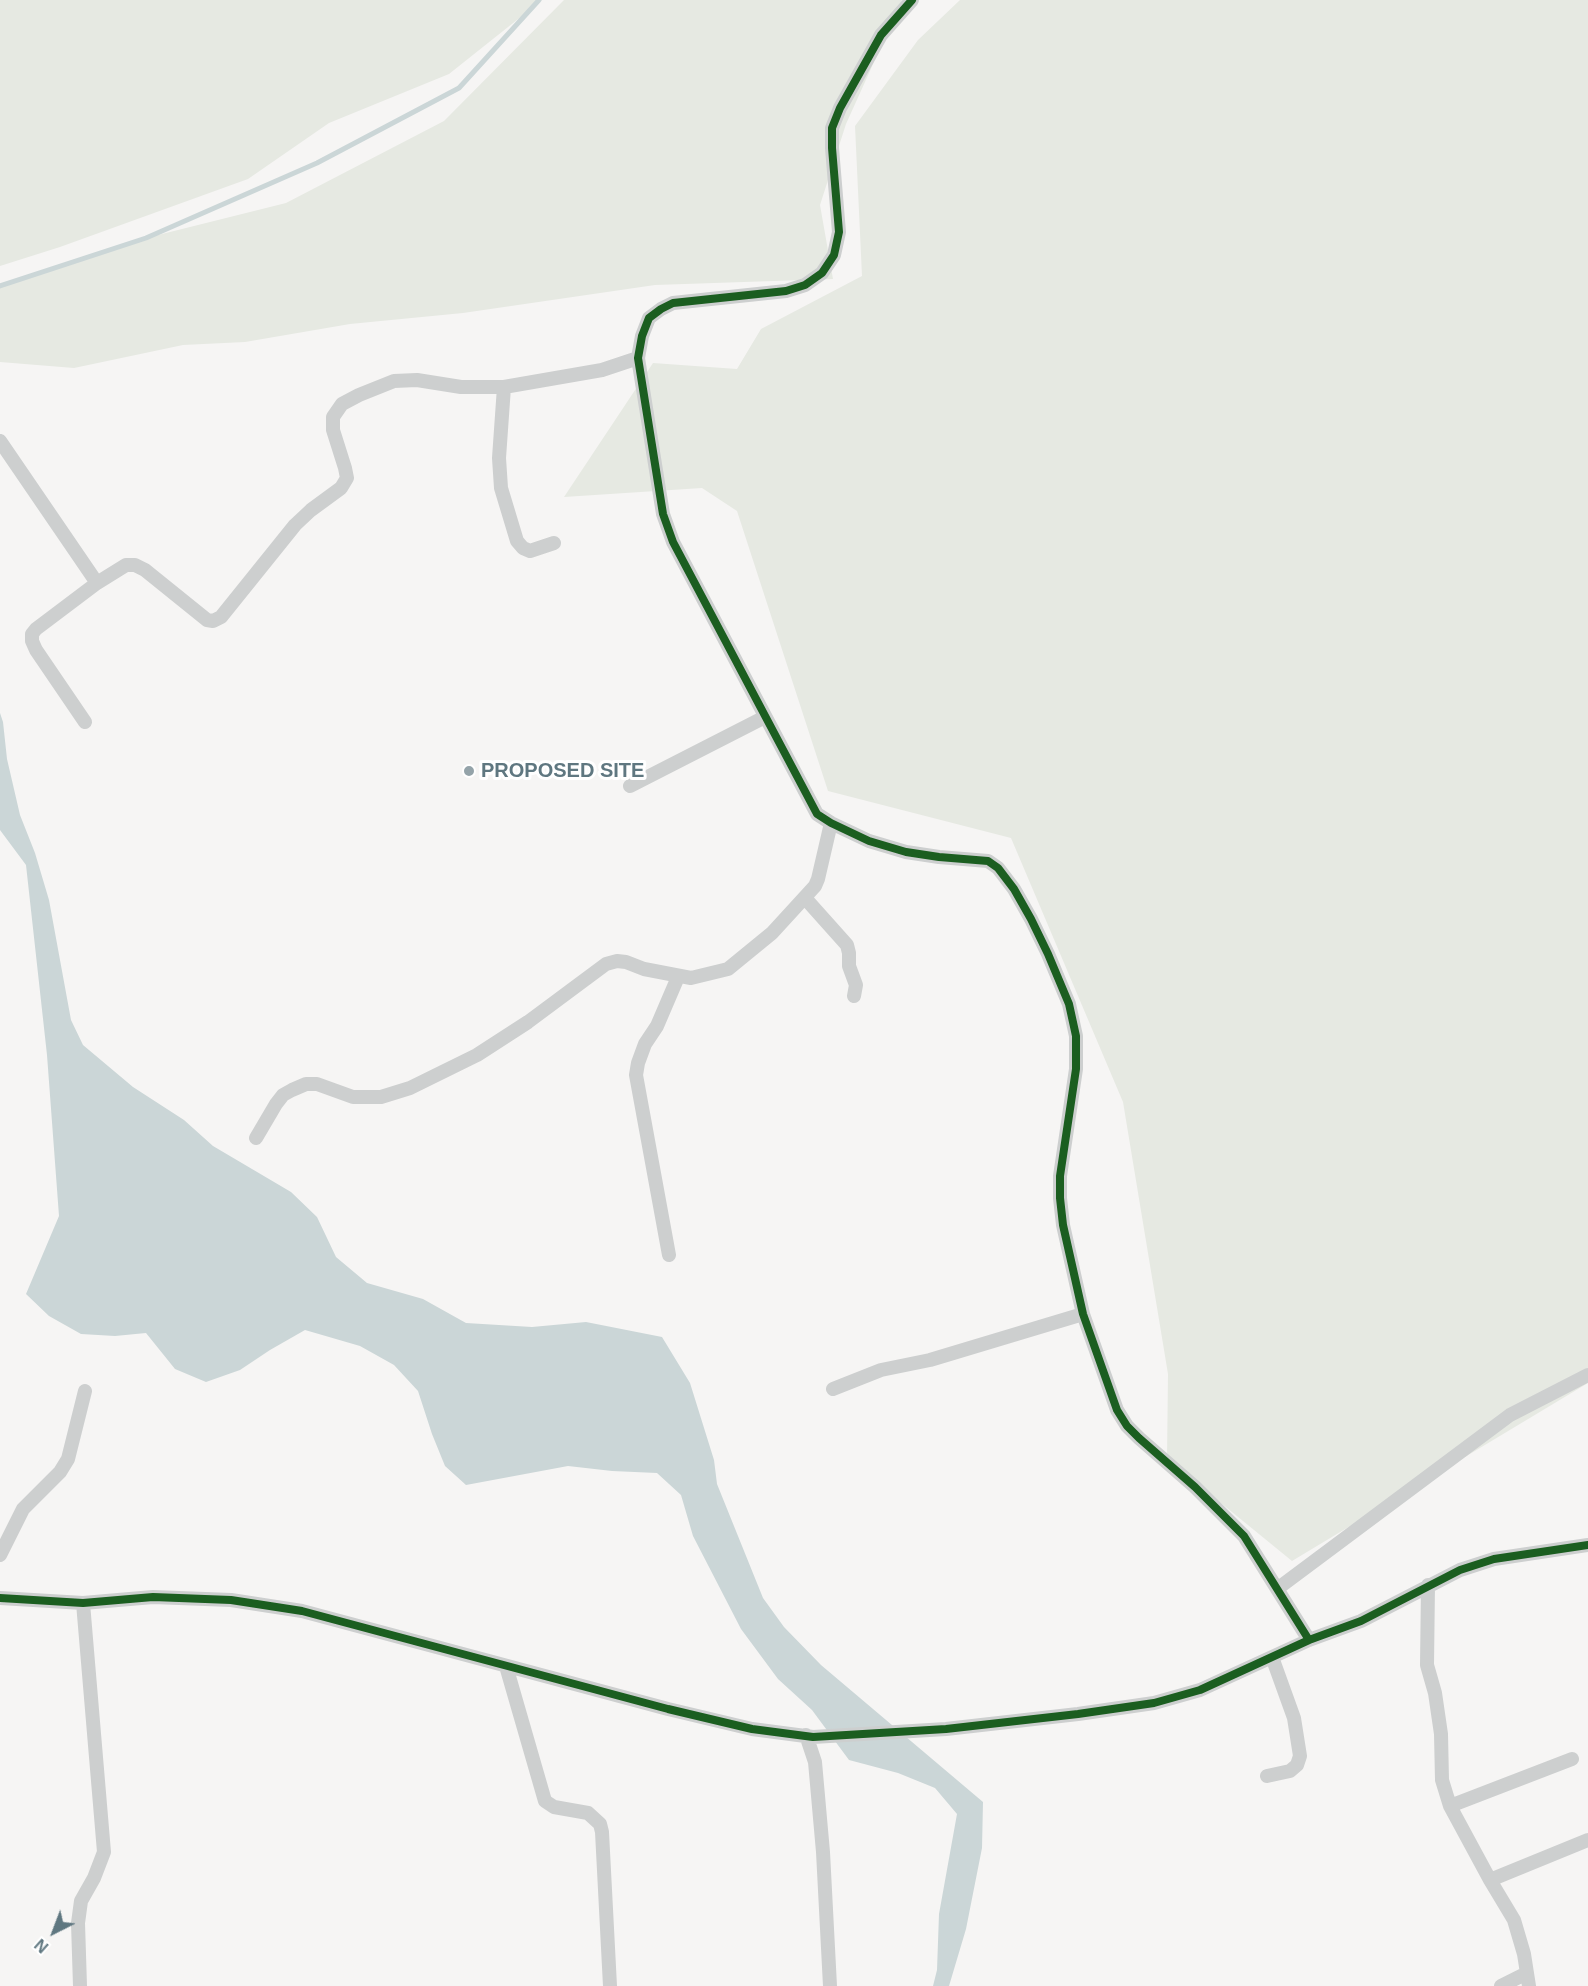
<!DOCTYPE html>
<style>
body{margin:0}
#map{position:relative;width:1588px;height:1986px;overflow:hidden;background:#f6f5f4;font-family:Arial,sans-serif}
canvas{display:block}
.north{position:absolute;left:24px;top:1902px;width:60px;height:60px;-webkit-text-stroke:4px #fff;paint-order:stroke;rotate:222deg;font-size:16px;font-weight:700;line-height:24px;text-align:center;color:#5f7780}
.north::after{content:'';display:block;margin:auto;width:21px;height:27px;background:#5f7780;clip-path:polygon(50% 0,100% 100%,50% 72%,0 100%)}
</style>
<div id="map">
<canvas width="1588" height="1986"></canvas>
<div class="north">N</div>
</div>
<script>
const ctx = document.querySelector('canvas').getContext('2d');
ctx.lineJoin = 'round';
function fillPath(path, color) {
  ctx.fillStyle = color;
  ctx.fill(path, 'evenodd');
}
function shape(rows) {
  const path = new Path2D();
  for (const r of rows) {
    path.moveTo(r[0], r[1]);
    for (let i = 2; i < r.length; i += 2) path.lineTo(r[i], r[i + 1]);
  }
  return path;
}
function strokePath(path, color, width, dash) {
  ctx.strokeStyle = color;
  ctx.lineWidth = width;
  ctx.lineCap = dash ? 'butt' : 'round';
  ctx.setLineDash(dash || []);
  ctx.stroke(path);
}
function drawText(font, color, halo, rows, align = 'center') {
  ctx.font = font + ' Arial,sans-serif';
  ctx.lineWidth = 6;
  ctx.setLineDash([]);
  ctx.textBaseline = 'middle';
  ctx.strokeStyle = halo;
  ctx.fillStyle = color;
  for (const [text, x, y, turn = 0] of rows) {
    ctx.save();
    ctx.translate(x, y);
    ctx.rotate((+turn || 0) * Math.PI / 180);
    ctx.textAlign = isNaN(turn) ? turn : align;
    if (halo) ctx.strokeText(text, 0, 0);
    ctx.fillText(text, 0, 0);
    ctx.restore();
  }
}
fillPath(shape([
 [0,0,542,0,449,74,329,123,248,179,60,247,0,266],
 [564,0,902,0,846,124,820,205,833,279,655,285,463,313,350,324,245,342,183,345,74,368,0,362,0,286,146,238,286,203,444,121],
 [960,0,1588,0,1588,1383,1292,1561,1167,1459,1168,1374,1123,1102,1011,838,828,791,737,511,702,488,564,497,653,363,737,369,761,329,862,276,855,126,918,40]
]), '#e6e9e2');
fillPath(shape([
 [0,713,3,722,7,759,20,815,35,853,49,900,71,1020,83,1045,133,1087,184,1120,213,1146,291,1192,317,1217,336,1257,367,1283,423,1299,466,1323,532,1327,586,1322,662,1337,690,1383,714,1460,717,1484,763,1598,784,1627,821,1665,983,1802,982,1848,966,1929,949,1986,933,1986,937,1970,939,1914,957,1814,935,1788,898,1773,849,1760,812,1710,778,1679,741,1629,693,1536,681,1495,657,1473,612,1471,568,1466,466,1485,445,1466,432,1434,418,1391,394,1365,360,1346,305,1330,270,1350,240,1370,206,1382,175,1369,146,1333,115,1336,81,1334,49,1316,26,1294,59,1216,47,1055,26,865,0,830]
]), '#cbd6d7');
strokePath(shape([
 [0,286,146,238,317,163,459,88,539,0]
]), '#cbd6d7', 5);
strokePath(shape([
 [912,0,881,35,840,108,832,128,832,148,839,232,834,255,822,273,805,285,786,291,673,303,661,309,649,318,642,336,638,358,663,514,673,542,817,814,831,823,869,841,906,852,939,857,988,861,998,868,1014,889,1031,919,1048,954,1069,1004,1076,1036,1076,1069,1060,1176,1060,1198,1063,1225,1083,1314,1117,1410,1127,1426,1139,1438,1195,1487,1244,1536,1309,1640],
 [504,387,499,458,501,488,517,541,523,548,530,551,554,543],
 [0,441,97,583],
 [85,722,36,650,32,641,32,634,36,629,97,583,126,565,135,565,145,570,207,620,213,621,221,617,295,525,311,510,341,488,347,478,345,468,333,430,333,417,342,404,359,395,394,381,417,380,461,387,504,387,602,370,638,358],
 [630,786,765,717],
 [805,898,847,945,849,953,849,966,856,985,854,996],
 [256,1138,276,1104,283,1095,292,1090,306,1084,317,1084,353,1097,381,1097,410,1088,477,1055,528,1022,606,964,617,961,626,962,644,969,691,978,728,969,772,933,815,886,818,879,831,823],
 [669,1255,636,1075,638,1063,645,1044,657,1026,678,977],
 [833,1389,881,1370,930,1360,1083,1314],
 [0,1555,23,1509,60,1472,68,1459,85,1391],
 [1428,1585,1427,1665,1435,1693,1441,1734,1442,1780,1450,1806,1490,1880,1514,1920,1524,1954,1529,1986],
 [1277,1589,1510,1415,1588,1375],
 [0,1598,83,1603,153,1597,231,1600,302,1611,668,1709,752,1729,813,1737,946,1729,1078,1714,1154,1703,1200,1690,1309,1640,1361,1621,1460,1570,1494,1559,1588,1545],
 [506,1666,545,1801,554,1807,588,1813,600,1824,602,1832,610,1986],
 [806,1735,815,1762,823,1852,830,1986],
 [1267,1776,1290,1771,1297,1765,1300,1756,1294,1718,1272,1657],
 [1450,1806,1572,1759],
 [1490,1880,1588,1840],
 [80,1986,78,1923,81,1901,94,1878,104,1852,83,1603],
 [1501,1986,1527,1973]
]), '#cdcfcf', 14);
strokePath(shape([
 [912,0,881,35,840,108,832,128,832,148,839,232,834,255,822,273,805,285,786,291,673,303,661,309,649,318,642,336,638,358,663,514,673,542,817,814,831,823,869,841,906,852,939,857,988,861,998,868,1014,889,1031,919,1048,954,1069,1004,1076,1036,1076,1069,1060,1176,1060,1198,1063,1225,1083,1314,1117,1410,1127,1426,1139,1438,1195,1487,1244,1536,1309,1640],
 [0,1598,83,1603,153,1597,231,1600,302,1611,668,1709,752,1729,813,1737,946,1729,1078,1714,1154,1703,1200,1690,1309,1640,1361,1621,1460,1570,1494,1559,1588,1545]
]), '#1b5e20', 8);
for (const [x, y, r, color] of [
 [469,771,6,"#94a3a9"]
]) {
  const dot = new Path2D();
  dot.arc(x, y, r, 0, 2 * Math.PI);
  ctx.fillStyle = color;
  ctx.fill(dot);
  strokePath(dot, '#fff', 2);
}
drawText('bold 20px', '#5f7780', '#fff', [
 ["PROPOSED SITE",481,771]
], 'left');
</script>
